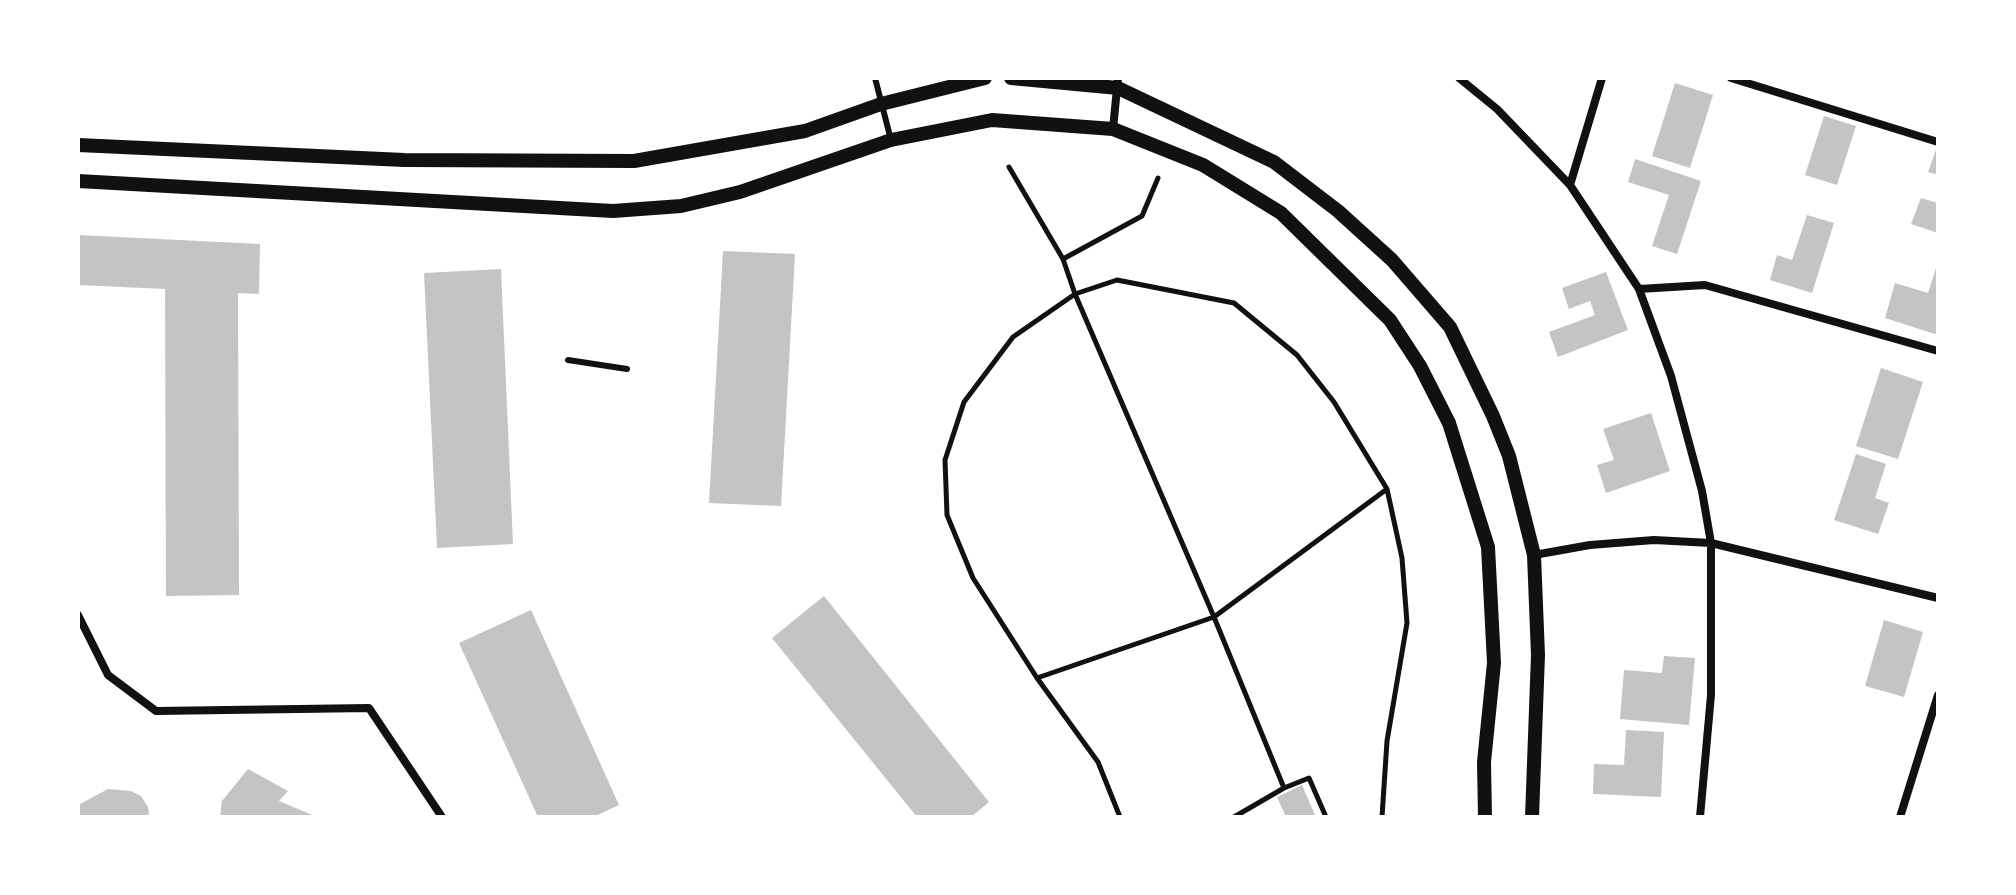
<!DOCTYPE html>
<style>
body{margin:0}
#map{position:relative;width:2016px;height:895px;overflow:hidden;background:#fff;font-family:Overpass,sans-serif}
canvas{display:block}
.frame{position:absolute;inset:0;border:80px solid #fff;pointer-events:none}
</style>
<div id="map">
<canvas width="2016" height="895"></canvas>
<div class="frame"></div>
</div>
<script>
const ctx = document.querySelector('canvas').getContext('2d');
ctx.lineJoin = 'round';
function fillPath(path, color) {
  ctx.fillStyle = color;
  ctx.fill(path, 'evenodd');
}
function shape(rows) {
  const path = new Path2D();
  for (const r of rows) {
    path.moveTo(r[0], r[1]);
    for (let i = 2; i < r.length; i += 2) path.lineTo(r[i], r[i + 1]);
  }
  return path;
}
function strokePath(path, color, width, dash) {
  ctx.strokeStyle = color;
  ctx.lineWidth = width;
  ctx.lineCap = dash ? 'butt' : 'round';
  ctx.setLineDash(dash || []);
  ctx.stroke(path);
}
fillPath(shape([
 [1675,83,1713,95,1690,168,1652,156],
 [1824,116,1856,126,1837,185,1805,175],
 [1938,144,1938,175,1928,172],
 [1635,159,1701,181,1677,254,1652,246,1669,195,1628,182],
 [1921,198,1938,203,1938,233,1911,224],
 [1807,215,1834,223,1812,293,1770,280,1777,255,1792,260],
 [78,235,260,244,259,294,238,293,239,595,166,596,165,289,78,285],
 [723,251,795,254,781,506,709,503],
 [1938,262,1938,335,1885,318,1895,283,1928,293],
 [501,269,513,544,437,548,424,273],
 [1606,272,1628,330,1558,357,1549,332,1595,315,1590,301,1569,309,1562,288],
 [1881,368,1923,382,1898,459,1856,446],
 [1651,413,1670,471,1606,493,1597,465,1614,460,1603,429],
 [1856,454,1886,464,1875,498,1889,503,1878,534,1834,520],
 [824,596,989,802,971,817,917,817,772,638],
 [531,610,619,805,593,817,538,817,459,643],
 [1884,620,1923,632,1904,697,1865,686],
 [1664,656,1695,658,1689,725,1620,719,1624,670,1662,673],
 [1626,730,1664,732,1661,797,1593,794,1594,764,1624,765],
 [248,769,288,791,279,801,317,817,220,817,222,801],
 [1302,785,1315,815,1286,817,1277,797],
 [108,789,131,791,141,796,148,807,149,817,78,817,80,804]
]), '#c4c4c4');
strokePath(shape([
 [1009,167,1063,259,1075,294,1117,280,1234,303,1297,355,1334,402,1387,489,1402,558,1407,623,1387,741,1382,817],
 [1063,259,1142,216,1158,178],
 [1037,678,1214,617,1387,489],
 [1120,817,1098,762,1037,678,973,578,947,515,945,460,964,402,1013,337,1075,294,1214,617,1284,788],
 [1234,817,1284,788,1309,778,1326,817]
]), '#111', 5);
strokePath(shape([
 [875,78,891,140],
 [568,360,627,369]
]), '#111', 6);
strokePath(shape([
 [1459,78,1497,109,1570,185,1639,289,1671,376,1702,491,1711,543,1711,695,1700,817],
 [1731,78,1938,142],
 [1113,129,1118,78],
 [1570,185,1602,78],
 [1639,289,1705,285,1938,351],
 [1534,555,1590,545,1654,540,1711,543,1938,598],
 [78,615,108,675,156,711,369,708,442,817],
 [1900,817,1938,695]
]), '#111', 8);
strokePath(shape([
 [1011,78,1118,88,1274,162,1338,211,1392,260,1450,327,1493,416,1509,456,1534,555,1538,655,1532,817],
 [78,145,404,160,634,161,805,131,881,104,985,78],
 [78,181,613,211,681,206,740,192,891,140,992,120,1113,129,1203,165,1281,213,1390,320,1420,366,1449,423,1488,547,1494,663,1484,762,1485,817]
]), '#111', 14);
</script>
